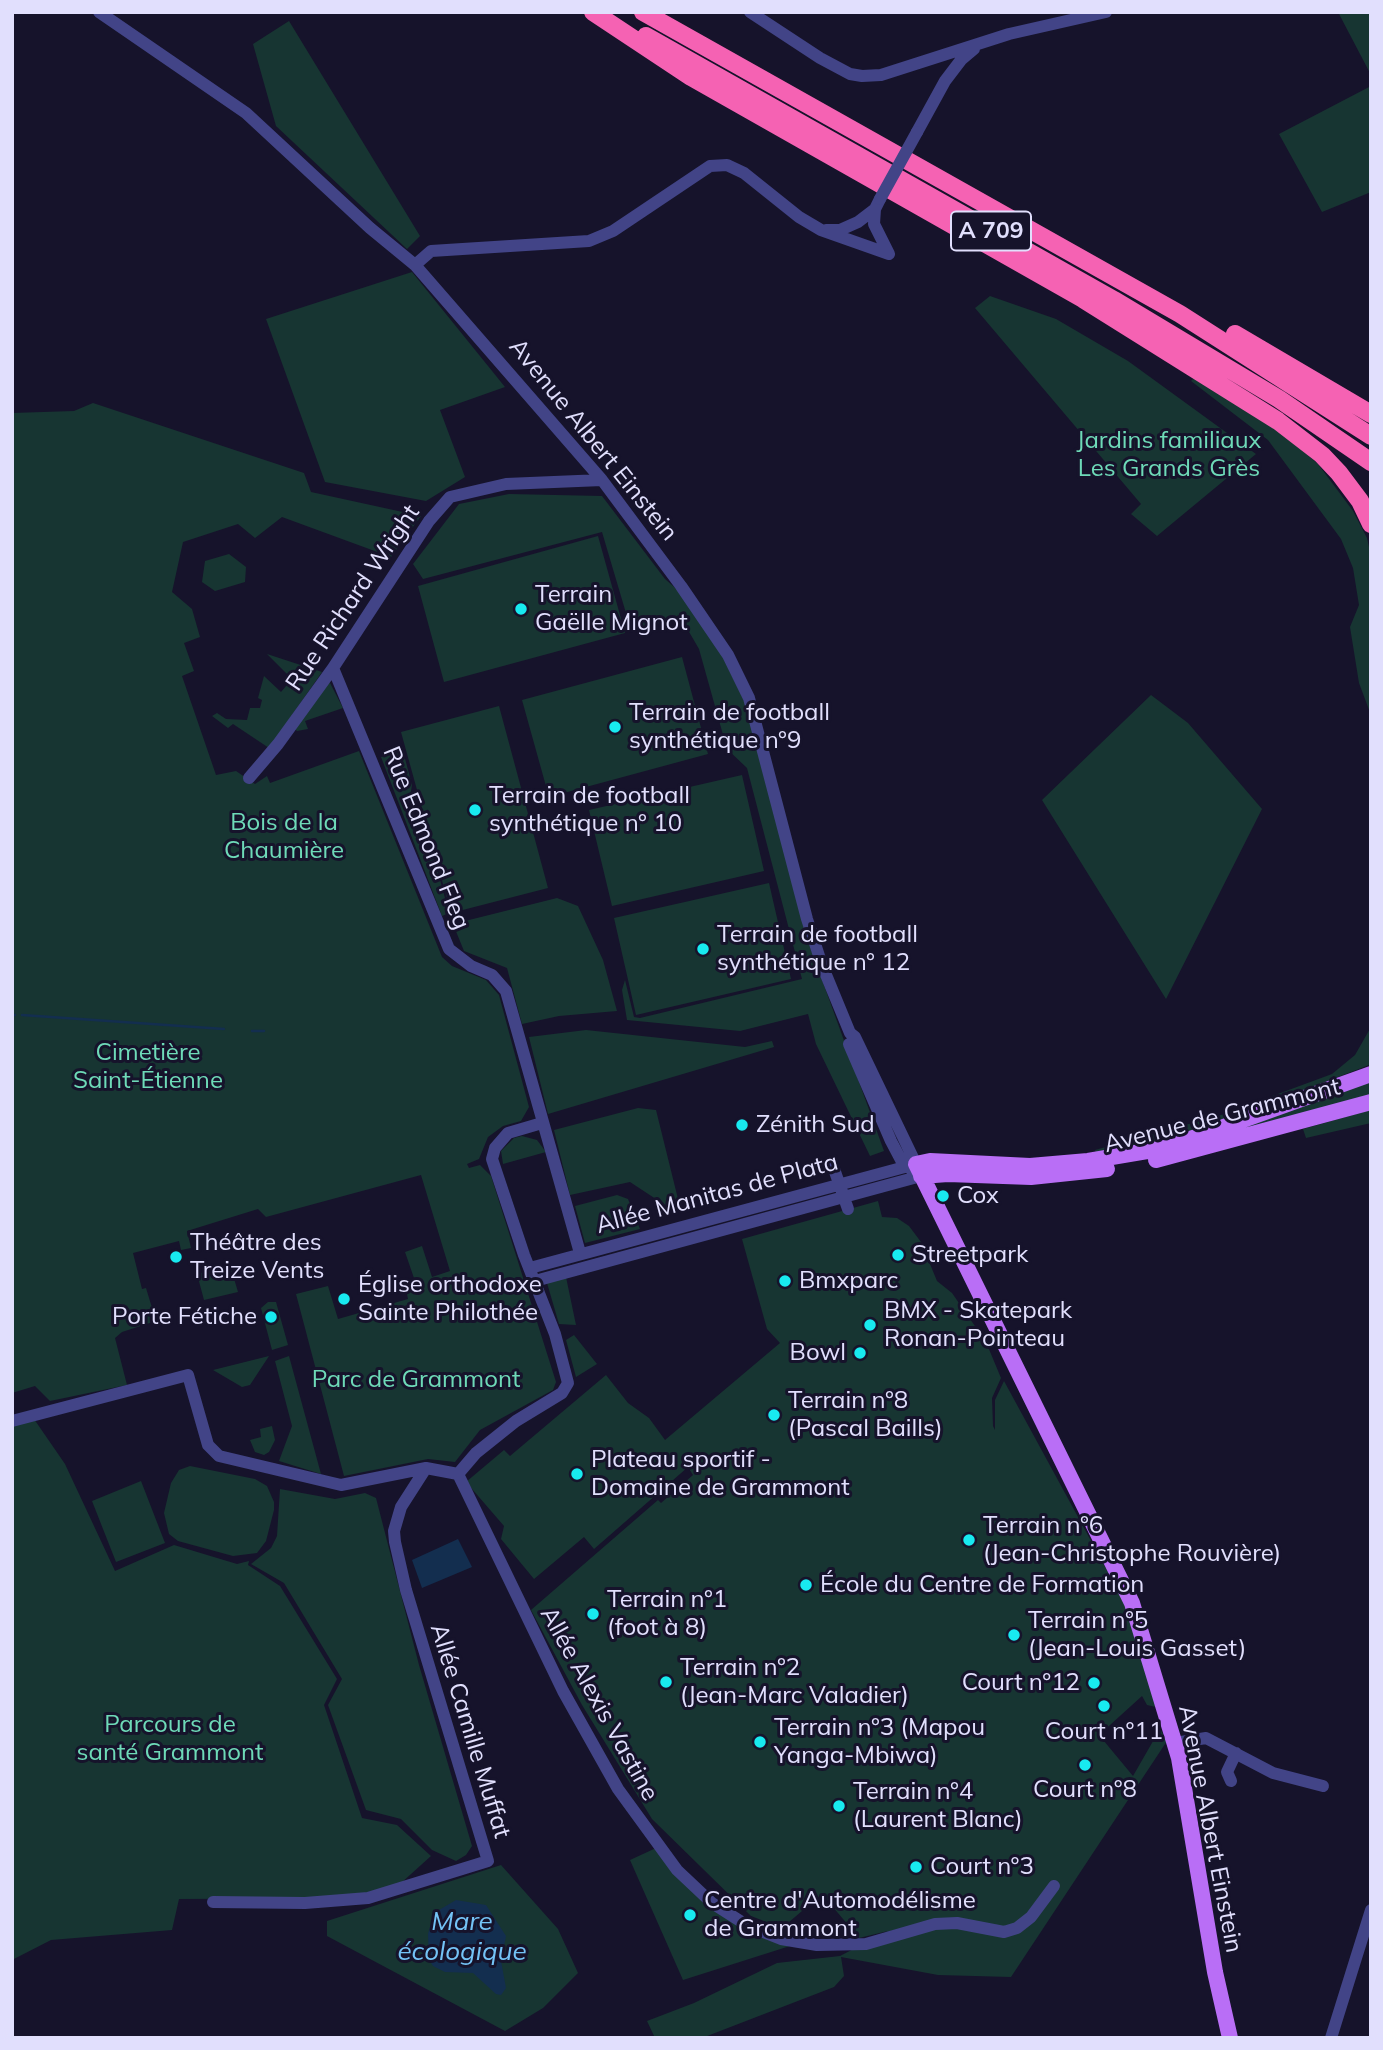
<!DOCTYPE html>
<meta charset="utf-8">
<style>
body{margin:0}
#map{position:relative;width:1383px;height:2050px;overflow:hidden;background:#16132b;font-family:Mulish,sans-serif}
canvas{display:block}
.frame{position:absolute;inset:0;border:14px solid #e1dffd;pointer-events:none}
</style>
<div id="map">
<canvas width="1383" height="2050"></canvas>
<div class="frame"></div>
</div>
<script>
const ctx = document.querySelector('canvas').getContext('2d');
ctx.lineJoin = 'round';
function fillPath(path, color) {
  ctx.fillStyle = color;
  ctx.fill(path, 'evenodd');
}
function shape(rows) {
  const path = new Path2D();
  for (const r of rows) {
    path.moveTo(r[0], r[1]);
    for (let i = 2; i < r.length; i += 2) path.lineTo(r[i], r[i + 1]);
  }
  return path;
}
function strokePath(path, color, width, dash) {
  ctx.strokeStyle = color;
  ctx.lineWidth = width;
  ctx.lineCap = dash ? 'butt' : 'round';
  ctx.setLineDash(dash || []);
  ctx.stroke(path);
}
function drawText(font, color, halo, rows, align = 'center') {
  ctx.font = font + ' Mulish,sans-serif';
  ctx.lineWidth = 6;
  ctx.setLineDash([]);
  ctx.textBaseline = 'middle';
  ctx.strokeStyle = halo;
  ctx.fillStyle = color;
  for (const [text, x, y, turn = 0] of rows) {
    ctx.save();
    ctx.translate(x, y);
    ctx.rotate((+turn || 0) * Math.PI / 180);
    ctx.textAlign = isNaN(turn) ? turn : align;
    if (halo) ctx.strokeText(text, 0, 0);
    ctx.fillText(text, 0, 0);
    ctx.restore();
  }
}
fillPath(shape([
 [1338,12,1371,12,1371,75],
 [289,21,420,236,407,249,276,126,253,44],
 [1371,86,1371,192,1322,212,1279,134],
 [412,272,505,387,440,410,465,477,426,501,325,482,266,319],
 [990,296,1056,319,1128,361,1256,454,1157,536,1131,514,1141,504,975,308],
 [1195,377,1279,430,1318,464,1353,511,1367,538,1371,556,1371,715,1359,683,1350,627,1359,605,1353,568,1341,539,1268,440,1191,381],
 [93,403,304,473,311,492,421,516,391,557,282,517,255,538,238,524,183,542,172,592,192,609,200,637,184,643,194,671,182,676,216,775,236,771,255,784,267,776,270,783,359,751,442,957,452,966,486,980,499,995,529,1107,521,1121,503,1126,488,1137,479,1159,467,1164,469,1168,480,1165,491,1176,556,1382,553,1390,480,1430,455,1462,428,1459,344,1476,296,1294,328,1286,338,1319,408,1299,405,1285,415,1281,405,1252,422,1246,432,1277,450,1271,421,1175,266,1217,258,1209,187,1231,191,1248,181,1250,179,1241,133,1253,142,1289,146,1288,156,1321,122,1332,115,1338,127,1385,50,1401,35,1386,12,1393,12,413,74,411],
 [509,494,602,496,665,579,680,592,723,657,748,709,808,941,884,1151,870,1156,816,1044,808,1014,740,1031,627,1020,622,990,625,980,634,1017,640,1018,802,979,747,768,727,749,699,649,681,618,631,630,602,532,423,579,413,564,459,504],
 [598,536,625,633,444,682,418,586],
 [229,554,246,567,245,582,215,591,202,582,205,561],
 [267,654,322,672,269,748,233,724,228,728,212,716,217,713,226,719,247,720,250,708,260,708,262,700,258,698,264,676,281,692,292,679],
 [682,657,708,754,549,797,522,700],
 [330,683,343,708,305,721,308,729,297,731,294,728,324,685],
 [1151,695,1188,723,1262,809,1166,999,1042,800],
 [499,706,548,888,451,913,401,732],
 [403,751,412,785,408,809,416,837,435,861,449,913,442,916,381,757],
 [742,775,764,871,612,906,589,810],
 [769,883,791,979,636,1015,614,918],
 [557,898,578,906,603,960,617,1011,559,1016,522,1024,507,968,464,951,453,924],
 [1371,1027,1369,1065,1235,1117,1142,1147,1096,1154,1095,1150,1221,1115,1332,1074,1355,1055],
 [586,1030,745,1047,772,1041,774,1047,548,1114,529,1037],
 [1371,1079,1371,1097,1145,1156],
 [638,1108,656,1110,679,1203,668,1207,630,1182,570,1195,554,1130],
 [1371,1110,1371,1123,1306,1138,1303,1129],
 [522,1136,537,1140,546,1152,503,1164,501,1151,514,1138],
 [617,1195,628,1199,640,1229,585,1243,575,1206],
 [878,1201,882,1217,897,1218,909,1226,921,1242,937,1281,952,1293,986,1342,1001,1378,992,1398,993,1426,995,1430,995,1400,1004,1381,1133,1618,1160,1708,1147,1705,1142,1696,1099,1735,1133,1776,1160,1729,1167,1741,1011,1977,938,1975,841,1957,844,1976,834,1987,702,2038,655,2038,647,2021,694,2003,777,1963,840,1956,888,1931,859,1938,822,1894,782,1928,751,1916,652,1819,582,1705,531,1610,658,1500,661,1503,693,1475,688,1467,594,1549,584,1537,534,1579,501,1539,504,1526,466,1482,504,1450,510,1456,606,1375,628,1403,649,1418,665,1440,780,1343,767,1329,742,1239],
 [230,1265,238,1292,204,1300,197,1274],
 [566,1277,576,1325,559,1324,547,1283],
 [268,1302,276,1302,288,1345,272,1350,261,1308],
 [574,1335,597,1364,576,1377,566,1340],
 [269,1356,250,1385,242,1387,213,1370],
 [289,1356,321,1474,279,1461,292,1426,275,1361],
 [34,1419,65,1464,115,1571,174,1545,237,1564,249,1561,248,1565,280,1586,337,1679,324,1705,362,1818,397,1825,431,1856,390,1893,368,1898,179,1899,172,1930,51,1940,12,1960,12,1425],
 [272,1426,275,1440,269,1452,264,1455,255,1452,250,1440,261,1437,260,1429],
 [190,1466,255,1479,267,1486,274,1502,274,1510,266,1541,257,1553,233,1556,178,1541,169,1534,164,1513,171,1483,179,1470],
 [141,1481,165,1543,116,1562,92,1501],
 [280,1489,335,1499,365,1493,376,1498,419,1665,472,1846,466,1855,456,1861,432,1850,401,1819,366,1810,328,1705,342,1679,284,1583,251,1564,271,1548,277,1536],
 [656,1848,677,1877,790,1946,683,1980,630,1860],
 [501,1865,558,1929,578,1973,543,2008,505,2031,327,1936,327,1921]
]), '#173532');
fillPath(shape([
 [458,1539,472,1567,422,1588,412,1560],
 [456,1900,486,1905,506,1936,501,1961,506,1988,501,1995,496,1994,473,1973,445,1972,433,1966,429,1960,428,1934,432,1920,439,1910]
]), '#132e4f');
strokePath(shape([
 [12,1015,15,1015],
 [22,1015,224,1029],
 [252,1031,264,1031]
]), '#132e4f', 2.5);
strokePath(shape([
 [99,12,246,113,370,228,415,265,602,480,681,586,728,655,749,698,807,919,822,965,850,1033,855,1037,916,1164,530,1268],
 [750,12,820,58,850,74,862,76,881,75,1009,34,1106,12],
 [917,132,945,81,961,60,974,49],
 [875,209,874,224,889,254],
 [826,230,840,230,858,222,875,209,880,199],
 [415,265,431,251,589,241,613,231,710,166,727,165,744,173,799,217,821,230,889,254],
 [333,668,449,949,471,966,492,975,506,991,580,1253],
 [249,778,278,744,333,668,429,521,450,497,506,484,602,480],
 [849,1044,891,1141,901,1160,912,1170],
 [833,1166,848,1209],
 [535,1281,921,1176],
 [12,1421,188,1375,208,1445,219,1456,341,1485,426,1468,458,1474],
 [458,1474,563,1691,618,1789,677,1870,712,1903,748,1926,781,1939,817,1945,866,1944,935,1924,957,1923,1004,1932,1017,1928,1031,1917,1054,1886],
 [458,1474,476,1453,516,1421,562,1393,568,1383,555,1334,524,1255,492,1159,495,1148,508,1133,542,1123],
 [1175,1743,1206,1738,1273,1773,1323,1786],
 [1231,1781,1227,1772,1236,1753],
 [213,1902,305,1903,368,1898,488,1861,406,1590,395,1542,394,1531,401,1507,426,1468],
 [1331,2038,1371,1910]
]), '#424487', 12);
strokePath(shape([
 [1156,1160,1371,1102],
 [921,1176,948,1174,1031,1177,1107,1169],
 [1230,2038,1215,1972,1179,1758,1132,1603,916,1164,930,1161,1030,1166,1088,1161,1165,1148,1371,1074]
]), '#b96ef6', 16);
strokePath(shape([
 [593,12,691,77,1083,299,1278,421,1322,455,1339,473,1360,501,1371,524],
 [643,12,1180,314,1371,436],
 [646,36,1114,300,1279,399,1371,462],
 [1235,334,1371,414]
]), '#f562b3', 18);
strokePath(shape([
 [880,199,917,132]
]), '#424487', 12);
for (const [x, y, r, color] of [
 [521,609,7,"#18eaf0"],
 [615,727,7,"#18eaf0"],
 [475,810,7,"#18eaf0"],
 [703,949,7,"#18eaf0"],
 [742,1125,7,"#18eaf0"],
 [943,1196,7,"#18eaf0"],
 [898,1255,7,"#18eaf0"],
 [176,1257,7,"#18eaf0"],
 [785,1281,7,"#18eaf0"],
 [344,1299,7,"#18eaf0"],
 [271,1317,7,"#18eaf0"],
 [870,1325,7,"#18eaf0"],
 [860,1353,7,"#18eaf0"],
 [774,1415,7,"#18eaf0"],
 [577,1474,7,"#18eaf0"],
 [969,1540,7,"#18eaf0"],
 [806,1585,7,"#18eaf0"],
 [593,1614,7,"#18eaf0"],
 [1014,1635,7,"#18eaf0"],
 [666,1682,7,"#18eaf0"],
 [1094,1683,7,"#18eaf0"],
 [1104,1706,7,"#18eaf0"],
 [760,1742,7,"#18eaf0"],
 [1085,1765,7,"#18eaf0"],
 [839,1806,7,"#18eaf0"],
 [916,1867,7,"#18eaf0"],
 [690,1915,7,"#18eaf0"]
]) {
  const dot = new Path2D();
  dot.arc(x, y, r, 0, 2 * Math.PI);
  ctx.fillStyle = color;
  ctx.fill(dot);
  strokePath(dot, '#16132b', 2.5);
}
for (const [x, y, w] of [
 [991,231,80]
]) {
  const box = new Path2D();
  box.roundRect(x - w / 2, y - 19.5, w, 39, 5);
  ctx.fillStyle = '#16132b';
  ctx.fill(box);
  strokePath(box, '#e1dffd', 2);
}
drawText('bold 23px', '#e1dffd', null, [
 ["A 709",991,231]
]);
drawText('24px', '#e1dffd', '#16132b', [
 ["Avenue Albert Einstein",593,440,51],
 ["Rue Richard Wright",353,598,-56],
 ["Rue Edmond Fleg",426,838,68],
 ["Avenue de Grammont",1222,1116,-14],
 ["Allée Manitas de Plata",717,1194,-15],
 ["Allée Alexis Vastine",599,1704,61],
 ["Allée Camille Muffat",470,1731,73],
 ["Avenue Albert Einstein",1210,1829,79]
]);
drawText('24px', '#6edab8', '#16132b', [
 ["Jardins familiaux",1169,441],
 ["Les Grands Grès",1169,469],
 ["Bois de la",284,823],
 ["Chaumière",284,851],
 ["Cimetière",148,1053],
 ["Saint-Étienne",148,1081],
 ["Parc de Grammont",416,1380],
 ["Parcours de",170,1725],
 ["santé Grammont",170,1753]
]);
drawText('24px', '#e1dffd', '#16132b', [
 ["Terrain",535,595],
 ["Gaëlle Mignot",535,623],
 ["Terrain de football",629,713],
 ["synthétique n°9",629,741],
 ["Terrain de football",489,796],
 ["synthétique n° 10",489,824],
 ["Terrain de football",717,935],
 ["synthétique n° 12",717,963],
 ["Zénith Sud",756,1125],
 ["Cox",957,1196],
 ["Théâtre des",190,1243],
 ["Treize Vents",190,1271],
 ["Streetpark",912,1255],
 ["Bmxparc",799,1281],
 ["Église orthodoxe",358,1285],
 ["Sainte Philothée",358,1313],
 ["BMX - Skatepark",884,1311],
 ["Ronan-Pointeau",884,1339],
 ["Porte Fétiche",257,1317,"right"],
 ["Bowl",846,1353,"right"],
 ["Terrain n°8",788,1401],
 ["(Pascal Baills)",788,1429],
 ["Plateau sportif -",591,1460],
 ["Domaine de Grammont",591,1488],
 ["Terrain n°6",983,1526],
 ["(Jean-Christophe Rouvière)",983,1554],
 ["École du Centre de Formation",820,1585],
 ["Terrain n°1",607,1600],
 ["(foot à 8)",607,1628],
 ["Terrain n°5",1028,1621],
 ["(Jean-Louis Gasset)",1028,1649],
 ["Terrain n°2",680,1668],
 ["(Jean-Marc Valadier)",680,1696],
 ["Court n°12",1080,1683,"right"],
 ["Terrain n°3 (Mapou",774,1728],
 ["Yanga-Mbiwa)",774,1756],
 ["Court n°11",1104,1732,"center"],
 ["Court n°8",1085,1790,"center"],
 ["Terrain n°4",853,1792],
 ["(Laurent Blanc)",853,1820],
 ["Court n°3",930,1867],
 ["Centre d'Automodélisme",704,1901],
 ["de Grammont",704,1929]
], 'left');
drawText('italic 26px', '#74c3f6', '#16132b', [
 ["Mare",462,1922],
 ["écologique",462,1952]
]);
</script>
